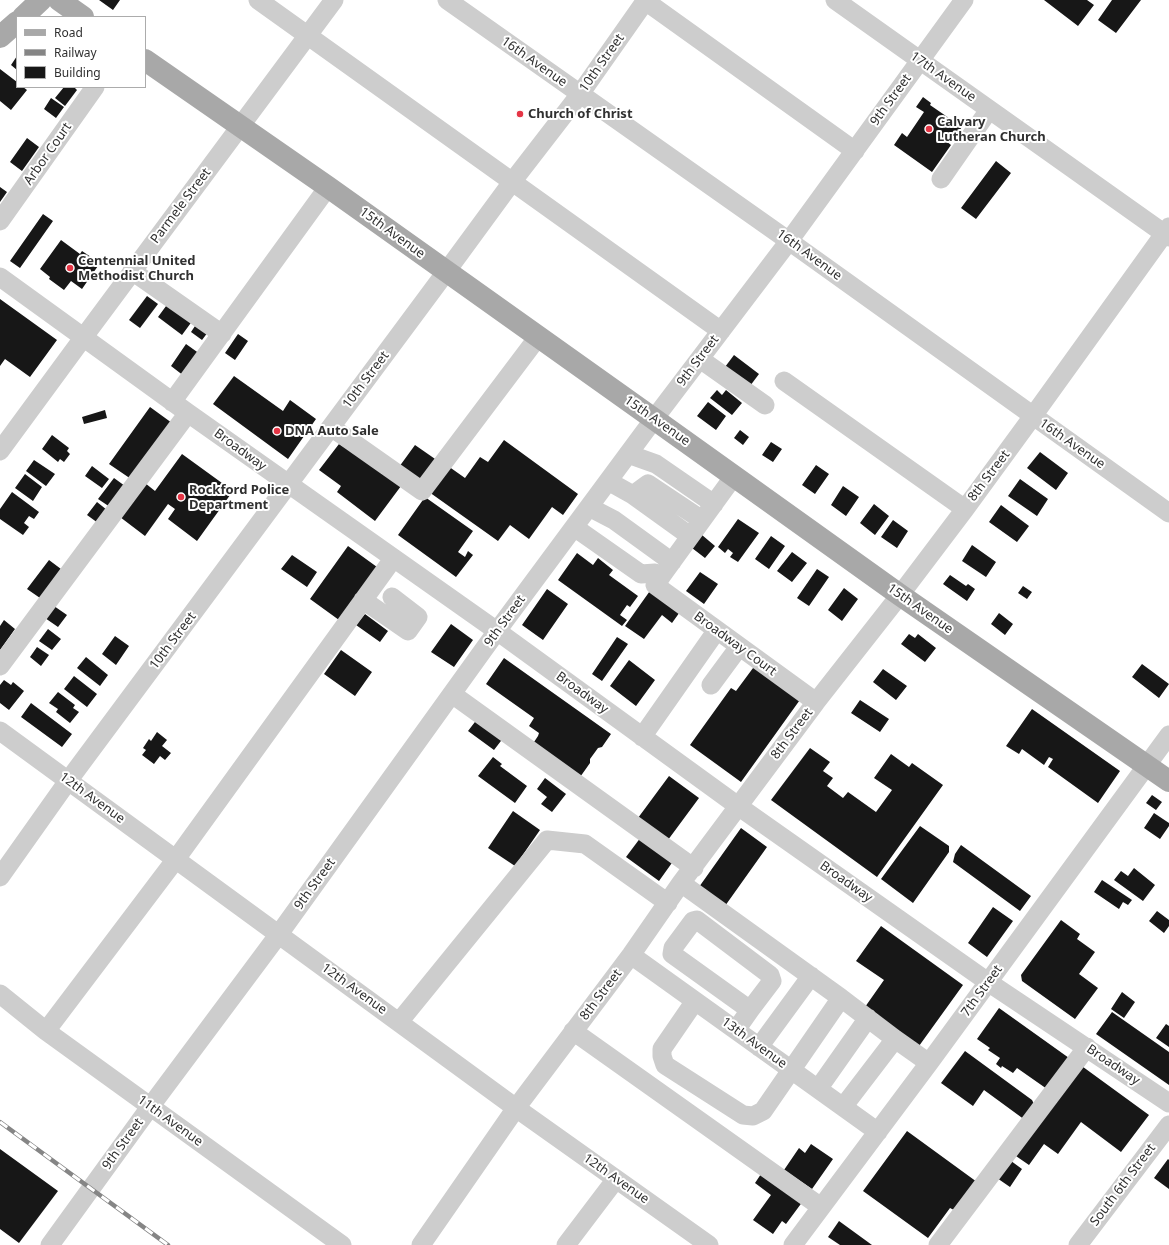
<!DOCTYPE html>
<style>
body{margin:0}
#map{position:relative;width:1169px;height:1245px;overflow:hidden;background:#fff;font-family:"Noto Sans",sans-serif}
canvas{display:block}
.legend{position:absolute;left:16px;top:16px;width:130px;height:72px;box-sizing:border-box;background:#fff;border:1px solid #acacac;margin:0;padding:5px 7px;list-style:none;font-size:12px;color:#303030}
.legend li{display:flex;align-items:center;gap:8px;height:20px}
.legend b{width:20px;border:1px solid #acacac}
</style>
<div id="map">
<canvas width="1169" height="1245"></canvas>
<ul class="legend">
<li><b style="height:5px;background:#a8a8a8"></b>Road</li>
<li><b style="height:5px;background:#858585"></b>Railway</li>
<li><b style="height:11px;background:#171717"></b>Building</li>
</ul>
</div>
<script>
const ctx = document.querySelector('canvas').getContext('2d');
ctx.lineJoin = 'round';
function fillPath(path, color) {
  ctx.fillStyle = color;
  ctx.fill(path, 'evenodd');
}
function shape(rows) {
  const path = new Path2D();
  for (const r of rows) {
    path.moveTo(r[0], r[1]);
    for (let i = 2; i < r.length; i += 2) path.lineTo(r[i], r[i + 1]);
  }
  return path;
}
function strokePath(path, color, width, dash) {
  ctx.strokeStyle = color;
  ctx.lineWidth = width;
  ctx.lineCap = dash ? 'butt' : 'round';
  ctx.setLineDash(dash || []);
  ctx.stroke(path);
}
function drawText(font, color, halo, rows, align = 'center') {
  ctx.font = font + ' "Noto Sans",sans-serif';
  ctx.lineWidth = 4;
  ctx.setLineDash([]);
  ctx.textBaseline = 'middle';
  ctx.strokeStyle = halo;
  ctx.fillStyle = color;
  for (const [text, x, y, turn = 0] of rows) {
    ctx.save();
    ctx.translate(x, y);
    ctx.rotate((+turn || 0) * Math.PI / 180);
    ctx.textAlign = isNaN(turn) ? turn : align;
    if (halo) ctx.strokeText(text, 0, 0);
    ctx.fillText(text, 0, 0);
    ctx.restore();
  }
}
fillPath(shape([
 [99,0,120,0,113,10],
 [1044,0,1087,0,1094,5,1078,26],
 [1112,0,1141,0,1116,33,1098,20],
 [17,56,17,70,11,65],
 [0,69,17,82,17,87,23,87,27,90,11,110,0,101],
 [64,87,74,87,77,90,65,106,55,98],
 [923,97,931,103,930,105,962,127,955,136,952,134,946,141,951,145,932,172,894,145,902,133,907,137,924,112,916,107],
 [51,98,64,107,56,118,44,109],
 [27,138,39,147,22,171,10,162],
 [996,161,1011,173,976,219,961,208],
 [0,187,7,192,0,202],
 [43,214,53,221,20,268,10,261],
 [61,240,80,254,82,251,100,263,82,289,71,281,64,290,49,279,50,277,40,269],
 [147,296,158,304,140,328,129,320],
 [0,299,57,340,30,377,5,359,0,366],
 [169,302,193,320,182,335,158,317],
 [199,320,211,328,202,340,191,332],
 [238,334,248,341,235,360,225,353],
 [186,344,200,354,184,376,171,366],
 [734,355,759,374,747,390,722,371],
 [234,376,283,411,290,400,316,419,288,459,213,404],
 [717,390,722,395,726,390,742,403,732,415,710,398],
 [708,402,726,416,716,430,697,416],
 [150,407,172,423,131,479,109,464],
 [105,410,107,418,84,424,82,417],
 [740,430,749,437,743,445,734,438],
 [52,435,69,448,67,451,70,454,64,462,60,459,58,462,42,449],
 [504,440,578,494,563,515,552,507,529,539,510,525,498,541,429,492,448,466,465,478,480,457,488,462],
 [771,442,782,449,773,462,762,455],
 [339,444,404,482,375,521,337,492,341,486,319,470],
 [415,445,438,461,423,483,399,467],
 [1040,452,1068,473,1056,490,1027,468],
 [182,454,233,491,197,541,168,519,175,509,168,504,145,536,120,517,145,483,155,491],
 [34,460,55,474,46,486,26,471],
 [816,465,829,474,815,494,802,485],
 [92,466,109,479,102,488,85,476],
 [25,474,42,487,33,501,15,488],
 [114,478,125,486,110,507,98,499],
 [1020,479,1048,499,1037,516,1008,496],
 [843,486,859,497,846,516,831,505],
 [12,492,39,512,34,519,29,516,24,523,29,527,23,535,0,519,0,509],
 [425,497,473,531,458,552,465,557,468,551,473,555,456,577,398,535],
 [97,502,107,510,98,523,87,515],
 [874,504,889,516,875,535,860,523],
 [1001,505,1029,526,1017,542,989,522],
 [738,519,759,533,738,562,730,557,733,553,728,549,725,553,718,547],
 [893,520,908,531,897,548,881,537],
 [702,535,715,546,705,558,692,548],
 [771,536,785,546,769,569,755,559],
 [972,545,996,562,986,577,962,561],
 [348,546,377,567,339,620,310,599],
 [792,552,807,563,792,582,777,571],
 [577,553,593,565,598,558,613,570,609,575,638,596,630,607,627,605,620,615,627,620,622,626,558,580],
 [292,555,317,572,307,587,281,569],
 [49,560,61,569,40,598,27,589],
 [817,569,829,577,809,606,797,598],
 [700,572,718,584,704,604,686,591],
 [950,575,966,586,968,584,975,589,967,601,943,584],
 [1023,586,1032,592,1027,599,1018,593],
 [652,588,682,609,672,623,662,615,644,639,625,626],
 [844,588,858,599,842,621,828,610],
 [547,589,568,604,543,640,522,625],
 [54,606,67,615,58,627,45,618],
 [999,613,1013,624,1005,635,991,624],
 [365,614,388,631,380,642,356,625],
 [4,620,15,629,0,650,0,626],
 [451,624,473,640,454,667,431,652],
 [48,629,61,639,52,650,39,641],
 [909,634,915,638,918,634,936,648,925,662,901,644],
 [115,636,129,646,116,665,102,654],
 [617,637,628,644,602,681,592,674],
 [37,647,49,655,41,666,30,657],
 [341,650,372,672,355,696,324,674],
 [86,657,108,675,100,686,77,668],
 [504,658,611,734,602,747,598,748,590,759,590,763,578,780,534,742,538,736,539,733,529,726,534,718,486,684],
 [629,660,655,680,636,706,610,686],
 [756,664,802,697,741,782,690,745,731,688,736,691],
 [1142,664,1169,684,1159,698,1132,677],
 [883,669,907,686,896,700,873,682],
 [74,676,97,694,87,707,64,689],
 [4,680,11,685,13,682,24,691,9,710,0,703,0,685],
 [58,692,75,705,73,708,79,712,70,723,56,712,58,709,49,703],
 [860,700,889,719,880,732,851,713],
 [31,703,72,734,62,747,21,717],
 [1032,709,1120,771,1098,803,1048,767,1053,759,1049,757,1044,765,1022,749,1019,754,1006,746],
 [478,718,504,737,494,750,468,731],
 [157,732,167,740,162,746,171,753,165,760,160,756,154,764,142,755,146,750,143,748,149,739,151,741],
 [810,748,830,762,823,771,833,778,827,786,843,798,848,792,876,812,892,790,874,778,891,754,909,767,912,763,943,785,877,877,771,800],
 [493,757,502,764,500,766,527,786,515,803,478,776],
 [669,776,699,798,665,844,635,822],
 [545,778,566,794,552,812,541,804,547,797,537,789],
 [1152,795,1162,802,1156,810,1146,803],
 [513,811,540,830,515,866,488,848],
 [1154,813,1169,823,1169,826,1160,839,1144,828],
 [920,826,949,846,949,852,913,903,881,879],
 [741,828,767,847,725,906,699,887],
 [641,837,674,860,659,881,626,857],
 [961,845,1031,896,1020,911,953,862,955,854],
 [1134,868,1155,885,1143,901,1114,880,1121,871,1128,876],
 [1102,880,1132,900,1128,905,1123,902,1119,909,1094,892],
 [993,907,1013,921,987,957,968,943],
 [1157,911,1169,920,1169,926,1164,933,1149,921],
 [1061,920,1080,934,1077,939,1095,952,1079,974,1098,988,1075,1019,1022,981,1021,975],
 [881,926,963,985,919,1046,865,1007,884,980,856,961],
 [1122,992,1135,1002,1124,1018,1111,1009],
 [999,1008,1069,1058,1047,1089,1017,1068,1013,1073,1002,1066,1001,1068,996,1064,1000,1058,988,1050,990,1048,977,1039],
 [1112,1012,1169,1052,1169,1085,1096,1034],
 [1166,1024,1169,1026,1169,1047,1156,1038],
 [965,1051,1032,1100,1035,1106,1025,1120,984,1090,973,1106,941,1083],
 [1079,1064,1149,1115,1121,1152,1081,1122,1058,1154,1044,1144,1029,1165,1013,1154],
 [907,1131,977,1182,956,1211,950,1208,928,1238,863,1191],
 [811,1144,833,1159,812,1189,784,1170,799,1148,805,1153],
 [0,1149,58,1191,19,1243,0,1229],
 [1007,1158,1022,1169,1010,1187,994,1176],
 [1168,1159,1169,1160,1169,1189,1154,1178],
 [765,1168,806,1197,786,1224,782,1221,773,1234,753,1220,771,1195,755,1183],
 [839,1221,872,1245,840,1245,828,1237]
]), '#171717');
strokePath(shape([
 [258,0,721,331],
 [447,0,789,241,1169,513],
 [644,0,855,151],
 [835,0,1169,237],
 [941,179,989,110],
 [0,221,95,87],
 [132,271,222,334],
 [0,277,188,413,497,631,738,806,988,982,1169,1103],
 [700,359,765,405],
 [784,381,965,509],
 [172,402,328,187],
 [331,427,422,491,538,337],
 [0,451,83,338,334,0],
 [628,454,656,464,714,504],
 [734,476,655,585,816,702],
 [608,481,633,495,690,536],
 [633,495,648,484,702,520],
 [589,507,614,520,672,562],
 [574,527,641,574,655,573,661,577],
 [363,600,408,631,418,617,392,597],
 [0,666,188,413],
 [711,685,739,647],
 [452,694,694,868],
 [0,731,516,1108,709,1245],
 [642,737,717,630],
 [0,877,68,781,446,272,512,182,580,94,646,0],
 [681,883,841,998,895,1039,929,1063],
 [631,955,878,1132],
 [0,994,46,1031,342,1245],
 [695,1001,662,1049,662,1056,665,1065,743,1115,753,1116,763,1111,841,998],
 [399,1022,547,840,585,844,668,903],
 [736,1030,750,1010,772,981,770,975,697,920,693,921,673,948,672,954,750,1010],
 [46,1031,176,859,393,559],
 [573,1031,821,1207],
 [759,1047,811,976],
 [818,1089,868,1018],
 [843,1107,895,1039],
 [50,1245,150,1107,279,934,497,631,654,419,789,241,964,0],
 [421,1245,516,1108,631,955,681,883,816,702,900,595,965,509,1033,416,1169,227],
 [566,1245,616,1179],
 [793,1245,929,1063,1169,735],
 [938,1245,1087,1047],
 [1078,1245,1169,1125]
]), '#cdcdcd', 19);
strokePath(shape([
 [59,0,83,17],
 [23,17,41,0],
 [0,37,17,22],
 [145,60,328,187,654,419,900,595,1169,781]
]), '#a8a8a8', 22);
const rail = shape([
 [0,1122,168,1245]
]);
strokePath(rail, '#858585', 4.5);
strokePath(rail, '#fff', 3, [9]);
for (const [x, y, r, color] of [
 [520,114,4,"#e53545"],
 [929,129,4,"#e53545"],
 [70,268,4,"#e53545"],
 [277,431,4,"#e53545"],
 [181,497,4,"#e53545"]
]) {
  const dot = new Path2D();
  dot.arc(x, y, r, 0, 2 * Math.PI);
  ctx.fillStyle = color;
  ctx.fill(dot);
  strokePath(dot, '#fff', 1.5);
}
drawText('13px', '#303030', '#fff', [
 ["16th Avenue",534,62,35],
 ["10th Street",602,63,-55],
 ["17th Avenue",943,77,35],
 ["9th Street",891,100,-54],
 ["Arbor Court",48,154,-55],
 ["Parmele Street",181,206,-53],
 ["15th Avenue",392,233,36],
 ["16th Avenue",809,255,36],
 ["9th Street",698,361,-53],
 ["10th Street",366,380,-53],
 ["15th Avenue",657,421,35],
 ["16th Avenue",1072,444,35],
 ["Broadway",240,450,36],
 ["8th Street",989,476,-53],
 ["15th Avenue",920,609,35],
 ["9th Street",505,621,-54],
 ["10th Street",173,641,-53],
 ["Broadway Court",735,644,36],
 ["Broadway",582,693,36],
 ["8th Street",792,734,-53],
 ["12th Avenue",92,798,36],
 ["Broadway",846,882,35],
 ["9th Street",315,884,-54],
 ["12th Avenue",354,989,36],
 ["7th Street",982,991,-54],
 ["8th Street",601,995,-53],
 ["13th Avenue",754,1043,36],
 ["Broadway",1113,1065,34],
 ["11th Avenue",170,1121,36],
 ["9th Street",123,1144,-54],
 ["12th Avenue",616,1179,35],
 ["South 6th Street",1123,1185,-53]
]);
drawText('bold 13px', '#303030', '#fff', [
 ["Church of Christ",528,114],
 ["Calvary",937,122],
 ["Lutheran Church",937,137],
 ["Centennial United",78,261],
 ["Methodist Church",78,276],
 ["DNA Auto Sale",285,431],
 ["Rockford Police",189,490],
 ["Department",189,505]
], 'left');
</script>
